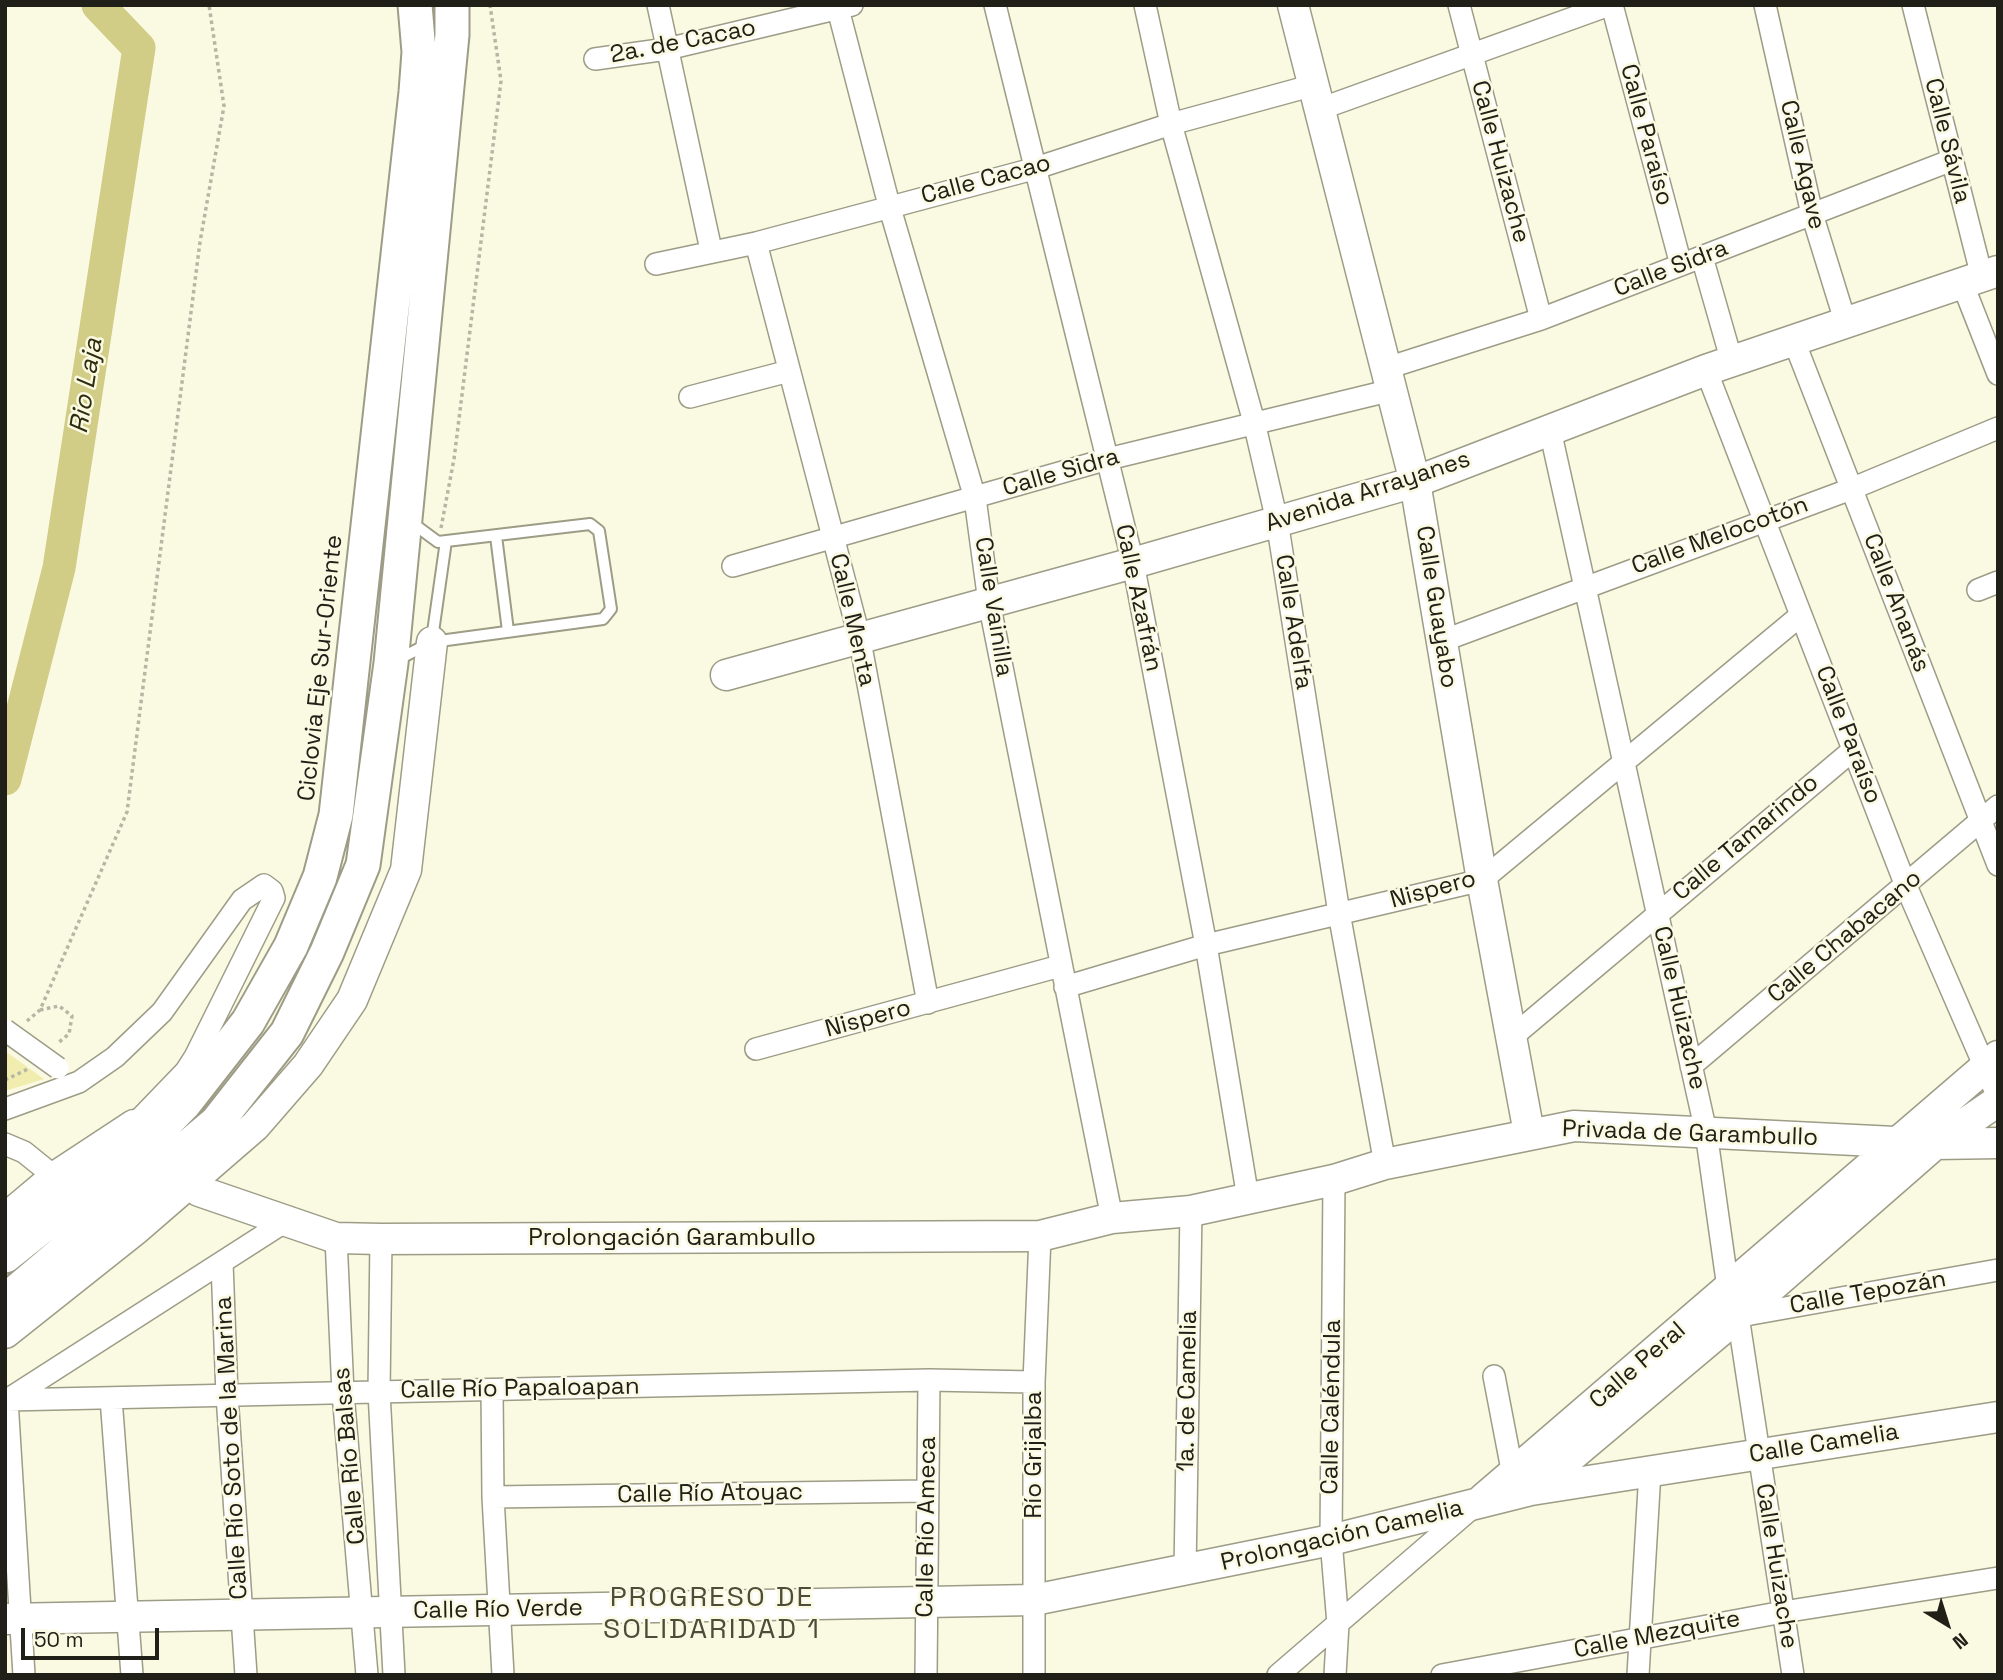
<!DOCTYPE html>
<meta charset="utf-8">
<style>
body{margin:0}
#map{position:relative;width:2003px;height:1680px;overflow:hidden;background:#faf9e2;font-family:"Space Grotesk",sans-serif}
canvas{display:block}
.frame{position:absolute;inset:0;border:7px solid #202018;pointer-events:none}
.north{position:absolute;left:1912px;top:1589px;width:70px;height:70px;-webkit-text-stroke:5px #faf9e2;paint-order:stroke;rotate:142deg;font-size:19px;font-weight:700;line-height:28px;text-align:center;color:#202018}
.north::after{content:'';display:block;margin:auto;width:24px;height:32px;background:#202018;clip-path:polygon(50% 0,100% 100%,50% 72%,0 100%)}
.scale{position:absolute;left:21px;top:1628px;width:138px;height:32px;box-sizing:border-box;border:4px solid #202018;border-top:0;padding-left:9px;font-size:21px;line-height:24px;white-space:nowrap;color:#202018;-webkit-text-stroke:5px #faf9e2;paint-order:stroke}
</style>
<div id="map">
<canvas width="2003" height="1680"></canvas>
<div class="frame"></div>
<div class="north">N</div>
<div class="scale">50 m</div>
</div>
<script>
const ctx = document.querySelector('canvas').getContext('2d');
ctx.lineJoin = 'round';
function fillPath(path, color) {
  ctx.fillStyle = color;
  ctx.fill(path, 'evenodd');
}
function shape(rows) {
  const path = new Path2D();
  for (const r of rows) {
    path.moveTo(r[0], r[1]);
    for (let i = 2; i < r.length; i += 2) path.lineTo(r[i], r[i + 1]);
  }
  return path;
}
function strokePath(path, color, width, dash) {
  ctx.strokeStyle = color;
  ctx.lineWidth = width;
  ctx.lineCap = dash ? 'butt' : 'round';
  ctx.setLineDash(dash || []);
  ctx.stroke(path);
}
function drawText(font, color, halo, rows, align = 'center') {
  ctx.font = font + ' "Space Grotesk",sans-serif';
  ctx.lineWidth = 5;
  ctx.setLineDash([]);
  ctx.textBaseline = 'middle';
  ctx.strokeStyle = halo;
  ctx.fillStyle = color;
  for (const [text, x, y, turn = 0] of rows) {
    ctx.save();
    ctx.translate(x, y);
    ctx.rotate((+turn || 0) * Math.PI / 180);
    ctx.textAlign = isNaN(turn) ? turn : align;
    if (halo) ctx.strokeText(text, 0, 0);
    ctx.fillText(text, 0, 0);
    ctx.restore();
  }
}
fillPath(shape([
 [5,1051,44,1079,5,1091]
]), '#f1edae');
strokePath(shape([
 [5,779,59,568,139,48,98,5]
]), '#d1cc86', 33);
const lane = shape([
 [496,536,508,631],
 [432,639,446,541],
 [397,660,432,642,603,619,611,609,599,531,590,524,438,542,411,522]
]);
const street = shape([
 [658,5,711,250],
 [837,5,889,205,975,498,989,602,1112,1218],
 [995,5,1133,563,1206,945,1248,1198],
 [1145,5,1171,124,1254,422,1277,521,1339,913,1385,1164],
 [1459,5,1541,319],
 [1612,5,1681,265],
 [1765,5,1812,214,1846,324],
 [1913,5,1982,277],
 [595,59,667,49,852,5],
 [1320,109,1609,5],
 [756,243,859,636,928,1003],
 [1702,257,1732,362],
 [656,264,756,243,1033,169,1171,124,1314,85],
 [1963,285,1998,374],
 [1794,341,1998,865],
 [1387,368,1541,319,1952,160],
 [1706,370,1906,886,1998,1097],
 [690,397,789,371],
 [1550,430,1706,1132,1728,1288,1738,1316,1793,1675],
 [733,566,1108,459,1392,390],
 [1978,590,1998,582],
 [1442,641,1851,489,1998,428],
 [1065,987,1206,945,1482,880,1801,615],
 [1512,1037,1853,750],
 [756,1049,1060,966],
 [1691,1066,1998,806],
 [5,1109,79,1082,115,1057,162,1012,242,900,264,885,272,891,274,898,195,1057,186,1071,134,1125],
 [5,1144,24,1152,55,1177],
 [1334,1180,1331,1540,1338,1624,1335,1675],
 [336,1238,343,1393,367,1675],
 [381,1239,379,1392,394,1675],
 [222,1263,227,1395,246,1675],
 [1740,1316,1998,1270],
 [1494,1376,1513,1475],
 [492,1390,493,1497,503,1675],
 [111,1398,132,1675],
 [7,1400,929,1380,1034,1382],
 [7,1400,286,1221],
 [7,1400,24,1675],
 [493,1497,927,1491],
 [1185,1571,1191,1211],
 [926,1675,929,1380],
 [1034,1675,1034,1382,1040,1236],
 [1278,1675,1473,1507],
 [1442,1675,1783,1612,1998,1578],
 [1638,1675,1650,1471]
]);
const secondary = shape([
 [1293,5,1415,482,1482,880,1529,1133],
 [726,675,1133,563,1415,482,1706,370,1998,271],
 [5,1219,55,1177,134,1125,199,1191,336,1238,381,1239,1040,1236,1112,1218,1191,1211,1334,1180,1385,1164,1574,1126,1935,1144,1998,1143],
 [5,1333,136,1229,255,1126,308,1065,352,1000,406,870,432,642],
 [1531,1490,1738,1316,1935,1144,1998,1101],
 [1483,1499,1998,1056],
 [5,1619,1034,1600,1331,1540,1531,1490,1998,1417]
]);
const primary = shape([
 [5,1256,143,1146,184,1104,248,1022,291,946,320,877,336,815,416,92,419,52,415,5],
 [5,1301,217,1122,287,1033,327,952,363,865,391,663,452,35,452,5]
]);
strokePath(lane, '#9d9c86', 14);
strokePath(street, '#9d9c86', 24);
strokePath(secondary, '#9d9c86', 33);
strokePath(primary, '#9d9c86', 37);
strokePath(shape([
 [441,528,454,459,501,81,490,5],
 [40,1010,59,1006,72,1016,69,1034,58,1043],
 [27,1021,40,1010,127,812,200,242,224,106,209,5],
 [5,1080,28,1069]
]), '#b7b6a4', 3.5, [3.5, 3.5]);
strokePath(lane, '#fff', 10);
strokePath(street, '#fff', 21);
strokePath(secondary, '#fff', 30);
strokePath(primary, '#fff', 33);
const streetBridge = shape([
 [5,1030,58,1068]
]);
strokePath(streetBridge, '#9d9c86', 24, []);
strokePath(streetBridge, '#fff', 21);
drawText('24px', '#202018', '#faf9e2', [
 ["2a. de Cacao",683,42,-11],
 ["Calle Paraíso",1646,135,75],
 ["Calle Sávila",1947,141,76],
 ["Calle Huizache",1500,162,75],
 ["Calle Agave",1802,165,77],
 ["Calle Cacao",986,180,-15],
 ["Calle Sidra",1671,269,-21],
 ["Calle Sidra",1061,473,-16],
 ["Avenida Arrayanes",1368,492,-18],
 ["Calle Melocotón",1720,536,-20],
 ["Calle Azafrán",1138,598,78],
 ["Calle Ananás",1896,603,69],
 ["Calle Vainilla",993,607,81],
 ["Calle Guayabo",1436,607,81],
 ["Calle Menta",852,620,77],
 ["Calle Adelfa",1293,622,81],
 ["Ciclovia Eje Sur-Oriente",321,668,-84],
 ["Calle Paraíso",1848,735,69],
 ["Calle Tamarindo",1746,838,-40],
 ["Nispero",1433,890,-15],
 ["Calle Chabacano",1845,937,-40],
 ["Calle Huizache",1679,1008,77],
 ["Nispero",868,1019,-15],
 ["Privada de Garambullo",1690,1134,2],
 ["Prolongación Garambullo",672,1238],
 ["Calle Tepozán",1868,1293,-10],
 ["Calle Peral",1638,1366,-41],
 ["Calle Río Papaloapan",520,1389,-1],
 ["1a. de Camelia",1188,1391,-89],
 ["Calle Caléndula",1332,1407,-89],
 ["Calle Camelia",1824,1444,-9],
 ["Calle Río Soto de la Marina",232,1448,-93],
 ["Río Grijalba",1034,1455,-90],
 ["Calle Río Balsas",350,1456,-95],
 ["Calle Río Atoyac",710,1494,-1],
 ["Calle Río Ameca",927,1527,-89],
 ["Prolongación Camelia",1342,1536,-13],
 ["Calle Huizache",1776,1566,81],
 ["Calle Río Verde",498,1610,-1],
 ["Calle Mezquite",1657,1635,-11]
]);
drawText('italic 26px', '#2e2c0c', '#faf9e2', [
 ["Rio Laja",87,386,-81]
]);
ctx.letterSpacing = '2px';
drawText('28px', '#4d4c39', '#faf9e2', [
 ["PROGRESO DE",712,1598],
 ["SOLIDARIDAD 1",712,1630]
]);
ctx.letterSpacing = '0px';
</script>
